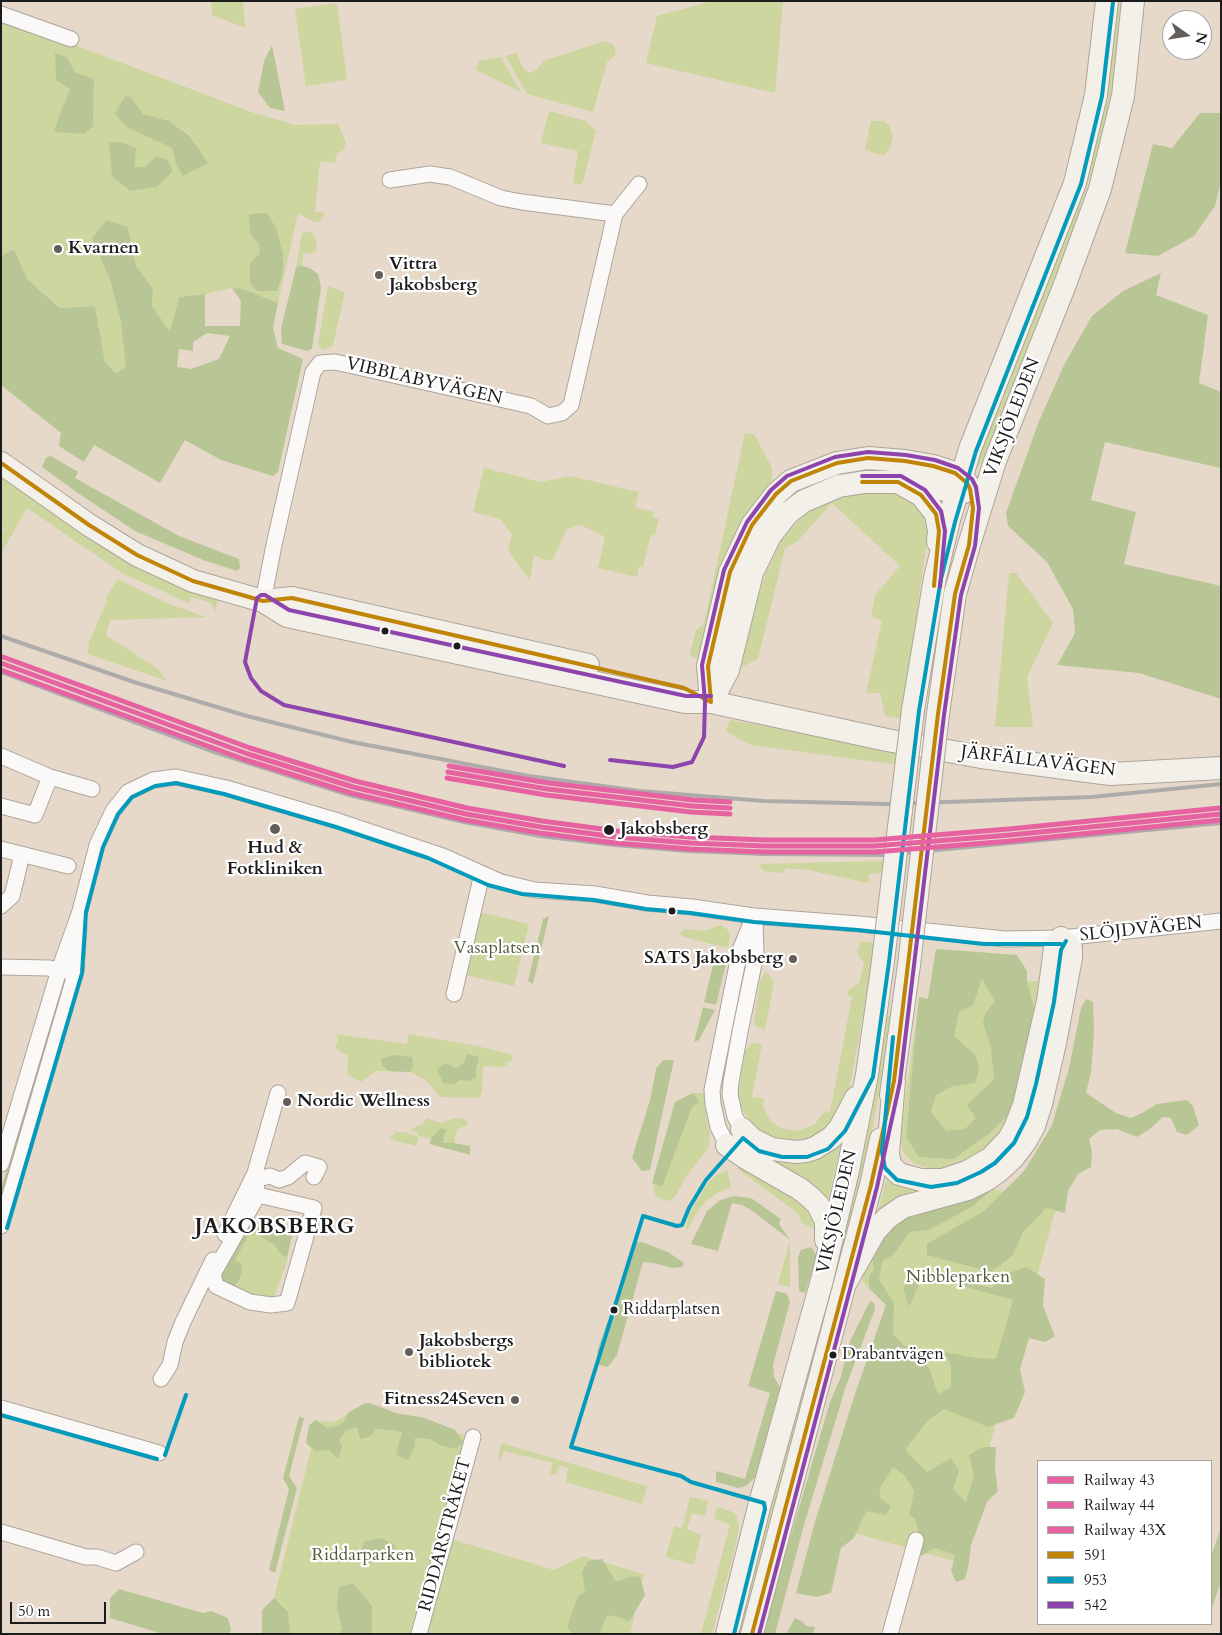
<!DOCTYPE html>
<meta charset="utf-8">
<style>
body{margin:0}
#map{position:relative;width:1222px;height:1635px;overflow:hidden;background:#e6d9ca;font-family:Cardo,serif}
canvas{display:block}
.frame{position:absolute;inset:0;border:2px solid #1c1c1c;pointer-events:none}
.legend{position:absolute;left:1037px;top:1460px;width:175px;height:165px;box-sizing:border-box;background:#fff;border:1px solid #a4a4a4;margin:0;padding:6px 9px;list-style:none;font-size:15px;color:#1c1c1c}
.legend li{display:flex;align-items:center;gap:10px;height:25px}
.legend b{width:25px;border:1px solid #a4a4a4}
.north{position:absolute;left:1162px;top:10px;width:50px;height:50px;box-sizing:border-box;background:#fff;border:1px solid #a4a4a4;border-radius:50%;rotate:103deg;font-size:14px;font-weight:700;line-height:20px;text-align:center;color:#1c1c1c}
.north::after{content:'';display:block;margin:auto;width:18px;height:22px;background:#635e59;clip-path:polygon(50% 0,100% 100%,50% 72%,0 100%)}
.scale{position:absolute;left:10px;top:1602px;width:96px;height:22px;box-sizing:border-box;border:2px solid #1c1c1c;border-top:0;padding-left:6px;font-size:15px;line-height:18px;white-space:nowrap;color:#1c1c1c;-webkit-text-stroke:4px #fff;paint-order:stroke}
</style>
<div id="map">
<canvas width="1222" height="1635"></canvas>
<div class="frame"></div>
<ul class="legend">
<li><b style="height:6px;background:#e662a0"></b>Railway 43</li>
<li><b style="height:6px;background:#e662a0"></b>Railway 44</li>
<li><b style="height:6px;background:#e662a0"></b>Railway 43X</li>
<li><b style="height:6px;background:#c08407"></b>591</li>
<li><b style="height:6px;background:#039bbc"></b>953</li>
<li><b style="height:6px;background:#8e44ad"></b>542</li>
</ul>
<div class="north">N</div>
<div class="scale">50 m</div>
</div>
<script>
const ctx = document.querySelector('canvas').getContext('2d');
ctx.lineJoin = 'round';
function fillPath(path, color) {
  ctx.fillStyle = color;
  ctx.fill(path, 'evenodd');
}
function shape(rows) {
  const path = new Path2D();
  for (const r of rows) {
    path.moveTo(r[0], r[1]);
    for (let i = 2; i < r.length; i += 2) path.lineTo(r[i], r[i + 1]);
  }
  return path;
}
function strokePath(path, color, width, dash) {
  ctx.strokeStyle = color;
  ctx.lineWidth = width;
  ctx.lineCap = dash ? 'butt' : 'round';
  ctx.setLineDash(dash || []);
  ctx.stroke(path);
}
function drawText(font, color, halo, rows, align = 'center') {
  ctx.font = font + ' Cardo,serif';
  ctx.lineWidth = 4.5;
  ctx.setLineDash([]);
  ctx.textBaseline = 'middle';
  ctx.strokeStyle = halo;
  ctx.fillStyle = color;
  for (const [text, x, y, turn = 0] of rows) {
    ctx.save();
    ctx.translate(x, y);
    ctx.rotate((+turn || 0) * Math.PI / 180);
    ctx.textAlign = isNaN(turn) ? turn : align;
    if (halo) ctx.strokeText(text, 0, 0);
    ctx.fillText(text, 0, 0);
    ctx.restore();
  }
}
fillPath(shape([
 [209,1,243,1,245,28,212,15,211,2],
 [713,1,783,1,775,93,646,63,657,16],
 [1111,1,1126,1,1123,27,1103,136,1072,233,982,462,971,475,1042,287],
 [337,3,347,80,306,86,295,9],
 [1,17,254,113,287,122,293,125,338,124,346,142,344,150,337,154,335,163,320,161,315,212,324,213,324,216,319,222,314,222,298,213,278,303,243,289,232,288,205,294,179,297,170,333,152,306,153,289,136,266,128,227,92,238,110,280,121,322,127,367,116,373,105,362,95,306,61,308,27,279,14,249,1,256],
 [67,57,75,72,94,79,93,126,62,108,70,88],
 [131,97,143,114,169,121,190,135,207,163,176,164,172,148,128,128],
 [136,148,135,167,145,167,112,175],
 [276,228,283,254,283,273,260,253,259,244,250,234],
 [605,41,614,45,616,54,607,62,593,112,527,94,505,56,517,53,523,68,530,73,538,69,543,61],
 [501,57,521,92,476,70,478,61],
 [549,111,586,121,596,131,582,185,573,183,578,151,541,143],
 [871,121,884,121,890,127,893,138,890,148,884,155,874,153,865,149],
 [308,231,313,234,317,242,316,252,310,254,303,253,302,266,296,267,302,233],
 [328,286,345,292,333,345,325,350,321,349,318,344],
 [745,433,754,434,772,468,772,479,769,486,759,497,737,529,721,576,699,657,692,658,690,654,696,630,704,624],
 [484,468,541,482,570,476,639,492,635,508,654,512,653,517,659,519,655,535,651,535,643,567,639,567,637,577,598,568,605,537,581,525,567,529,552,561,542,559,534,555,530,581,508,551,512,535,500,519,473,512],
 [1,475,125,561,192,592,218,600,215,612,211,603,191,597,189,603,122,573,27,508,1,554,1,534,4,528,1,526],
 [849,492,896,492,914,500,925,512,929,526,902,719,885,716,880,693,866,693,882,620,871,617,875,595,900,566,832,503,797,542,785,548,758,659,742,667,742,659,752,614,767,571,781,542,799,520,822,501],
 [1009,573,1016,573,1053,623,1027,677,1033,727,995,727],
 [118,579,169,604,206,617,110,620,106,635,158,669,167,681,88,654,89,642,107,601,105,600,113,586],
 [730,720,899,749,898,765,752,745,737,738,726,731],
 [884,861,885,873,869,874,868,883,808,870,787,868,781,873,763,871,759,864],
 [480,912,529,924,514,986,465,975],
 [721,925,726,928,730,933,729,945,727,948,684,937,680,934,683,929,704,931],
 [861,941,876,943,849,1092,838,1119,808,1141,780,1142,754,1128,742,1109,738,1093,745,1051,752,1043,762,1044,752,1097,764,1099,763,1107,770,1120,781,1128,797,1131,814,1125,825,1111,830,1112,852,997,847,996,849,989,859,983,864,963,857,953],
 [936,949,1017,955,1027,971,1027,981,1041,981,1009,1129,985,1155,940,1172,913,1163,903,1152,900,1140,919,997,928,999],
 [767,972,774,982,765,1030,756,1026,754,1019,760,981,765,973],
 [885,1016,893,1017,860,1196,741,1634,735,1634],
 [336,1034,407,1044,408,1034,477,1046,513,1055,511,1062,508,1061,507,1067,483,1066,482,1093,478,1098,440,1097,427,1081,410,1072,376,1071,361,1082,347,1074,348,1056,335,1048,338,1041],
 [693,1093,706,1093,707,1119,710,1134,708,1148,688,1174,676,1195,671,1200,666,1201,656,1196,653,1189,675,1102],
 [427,1118,441,1123,456,1118,467,1120,467,1125,458,1129,454,1138,456,1143,443,1144,444,1136,441,1128,431,1139,419,1136,416,1146,389,1139,396,1132,403,1132,418,1136,419,1133,409,1130,422,1124],
 [842,1140,827,1205,751,1153],
 [1016,1145,878,1211,887,1176,901,1184],
 [736,1168,743,1168,803,1197,821,1233,801,1222,798,1213],
 [727,1170,731,1187,718,1193,707,1200,697,1212,688,1229,685,1230,689,1215,705,1187,715,1176],
 [993,1189,1057,1205,957,1562,815,1522,855,1394,886,1305,862,1281,871,1251],
 [253,1221,252,1225,257,1226,260,1228,291,1232,292,1235,286,1265,272,1302,230,1289,225,1282,220,1281],
 [790,1240,790,1287,778,1284],
 [363,1406,467,1436,438,1535,554,1570,583,1556,644,1574,630,1634,265,1634,318,1421,334,1422],
 [502,1443,647,1486,642,1504,566,1482,568,1468,560,1465,556,1475,550,1474,553,1463,504,1451,501,1460,499,1459,499,1450],
 [690,1497,708,1501,705,1516,692,1513,687,1529,701,1535,694,1565,666,1557,674,1526,682,1528],
 [717,1507,733,1512,737,1516,739,1528,733,1556,712,1634,701,1634,730,1524,714,1519]
]), '#cdd69e');
fillPath(shape([
 [272,45,285,111,270,108,258,92,264,61],
 [55,53,67,57,75,72,94,79,93,126,84,134,54,132,62,108,70,89,56,80],
 [125,96,131,97,143,114,169,121,190,136,208,163,183,176,176,164,172,148,128,128,115,114],
 [1200,113,1221,113,1221,181,1215,206,1194,236,1158,256,1125,253,1153,144,1172,148],
 [120,142,136,148,135,167,145,167,156,156,167,160,173,171,157,187,130,191,112,176,109,143],
 [267,213,276,228,283,254,283,273,277,291,257,291,250,283,250,264,260,253,259,244,250,234,249,214],
 [107,220,128,227,136,266,153,289,152,306,170,332,179,297,205,294,205,326,240,326,241,301,232,288,243,289,278,303,273,328,278,348,303,359,278,472,273,476,221,460,185,440,160,483,94,445,84,462,59,446,61,433,1,385,1,256,14,249,27,279,60,308,95,306,105,362,116,373,126,367,121,322,110,280,92,238],
 [207,333,230,336,219,359,191,369,177,367,179,349,193,351,193,342],
 [302,266,310,268,318,274,321,288,312,349,307,351,282,344,281,329,296,267],
 [1161,273,1156,295,1208,315,1199,383,1221,392,1221,468,1105,442,1091,500,1136,512,1124,564,1221,586,1221,699,1139,673,1057,665,1075,633,1073,609,1047,562,1008,526,1006,513,1039,421,1065,363,1092,316,1123,291],
 [51,456,78,472,75,478,179,536,239,559,240,568,237,571,203,560,135,531,75,491,42,467,46,458],
 [549,916,533,984,528,981,543,919],
 [936,949,1017,955,1027,971,1027,981,1037,1020,1012,1111,989,1134,953,1159,919,1157,906,1137,919,997,928,999],
 [982,979,995,1001,986,1012,983,1022,991,1048,994,1079,967,1105,976,1118,965,1129,946,1131,931,1112,936,1095,953,1086,975,1083,979,1070,976,1056,954,1036,959,1012,973,1005],
 [715,957,727,960,716,1005,704,1002],
 [61,981,67,983,1,1214,1,1189],
 [1086,999,1093,1002,1094,1033,1091,1072,1086,1093,1116,1113,1131,1118,1144,1112,1157,1104,1187,1100,1193,1106,1199,1125,1187,1135,1177,1132,1171,1118,1163,1117,1150,1129,1137,1137,1117,1129,1100,1130,1089,1139,1092,1152,1091,1167,1078,1174,1068,1191,1065,1213,1046,1208,1023,1232,1013,1255,991,1272,927,1255,927,1244,984,1211,1024,1171,1037,1150,1052,1125,1069,1068,1081,1008],
 [703,1007,715,1010,699,1040,694,1042],
 [467,1054,479,1057,476,1069,476,1077,469,1081,460,1080,454,1084,443,1083,437,1069,446,1063,456,1068,464,1063],
 [392,1055,412,1057,413,1065,410,1072,389,1071,383,1066,381,1059],
 [663,1060,674,1060,650,1170,642,1171,632,1158,650,1100,656,1069],
 [693,1093,699,1102,692,1107,662,1187,652,1183,675,1102],
 [440,1128,447,1130,444,1136,443,1143,453,1143,470,1146,470,1155,430,1144,431,1139],
 [993,1189,973,1206,929,1230,910,1232,893,1255,882,1261,879,1280,894,1303,893,1335,929,1368,938,1394,951,1387,951,1366,944,1352,977,1358,996,1359,1013,1300,923,1275,909,1307,903,1288,920,1269,991,1288,1009,1273,1026,1267,1045,1279,1043,1306,1055,1336,1045,1342,1029,1338,1020,1369,1025,1392,1014,1418,988,1427,944,1409,927,1421,905,1450,927,1472,951,1458,959,1470,953,1490,966,1502,974,1475,969,1455,983,1447,996,1447,995,1468,998,1491,987,1502,971,1545,969,1563,965,1579,956,1582,951,1571,955,1556,948,1552,934,1548,921,1556,920,1537,915,1518,909,1516,914,1491,905,1476,893,1467,881,1486,879,1497,891,1506,886,1515,866,1511,854,1538,841,1548,831,1593,816,1597,796,1593,815,1522,855,1394,886,1305,869,1288,869,1277,874,1269,871,1251,899,1218],
 [734,1196,751,1198,781,1219,779,1224,790,1240,754,1212,742,1205,732,1203,718,1251,691,1244,707,1211,720,1200],
 [248,1221,253,1221,252,1225,257,1226,260,1228,291,1232,292,1235,287,1257,282,1255,273,1244,251,1231,235,1260,241,1263,242,1272,238,1282,230,1289,225,1282,220,1281,219,1277],
 [642,1242,668,1252,684,1263,683,1267,672,1268,654,1263,643,1262,617,1355,608,1367,599,1365,597,1351,636,1243],
 [811,1247,817,1256,805,1293,799,1291,798,1257,801,1250],
 [776,1291,787,1294,790,1302,773,1365,774,1377,780,1387,755,1477,746,1486,738,1488,716,1482,716,1471,745,1479,770,1393,748,1386],
 [870,1301,874,1303,875,1309,846,1386,804,1525,775,1634,762,1634,830,1402,840,1379,850,1341],
 [370,1403,396,1413,425,1418,455,1430,463,1442,456,1449,440,1445,430,1439,415,1438,415,1445,408,1460,396,1455,402,1432,393,1430,376,1429,371,1436,360,1439,357,1427,347,1430,339,1439,342,1447,338,1459,328,1450,315,1451,306,1443,309,1425,316,1420,327,1428,336,1426,344,1422,348,1413,363,1404],
 [299,1417,304,1418,289,1476,297,1488,275,1573,269,1570,289,1489,283,1478],
 [1221,1528,1221,1581,1211,1611,1211,1557],
 [382,1538,394,1544,398,1552,383,1560,368,1563,360,1555,364,1541],
 [602,1559,616,1582,632,1576,640,1577,645,1595,629,1622,619,1617,607,1615,600,1632,607,1634,572,1634,567,1627,578,1596,585,1592,582,1572,588,1561],
 [353,1583,372,1606,372,1634,338,1634,342,1629,337,1607,339,1587],
 [119,1589,203,1613,211,1611,228,1618,231,1629,230,1634,163,1634,110,1618,110,1598],
 [274,1598,288,1612,290,1634,262,1634,262,1610],
 [795,1618,803,1622,806,1626,815,1627,813,1634,786,1634]
]), '#b8c695');
const street = shape([
 [1,14,71,39],
 [615,214,639,184],
 [263,601,274,545,313,372,320,363,335,362,531,406,548,416,562,413,571,405,615,214,522,202,501,198,450,177,430,174,390,180],
 [1,756,50,777,92,789],
 [1,806,35,815,50,777],
 [1,849,68,866],
 [1,906,12,896,22,855],
 [1,967,48,968,67,971],
 [454,994,482,874],
 [742,1129,735,1117,730,1095,731,1082,740,1032,756,954,755,921],
 [727,1145,718,1127,713,1104,712,1090,740,950,754,916],
 [1,1164,59,970,80,911,97,845,113,811,128,792,153,780,176,777,226,788,338,821,443,856,501,882,535,890,595,894,647,903,692,907,754,916,859,924,1005,939,1061,938,1221,921],
 [247,1191,258,1195,314,1208,287,1303,271,1305,250,1302,216,1286,213,1274,258,1195,256,1186,258,1179,270,1176,279,1180,288,1177,305,1163,319,1167,314,1177],
 [1,1226,76,971,79,927],
 [225,1234,255,1173,278,1093],
 [161,1379,170,1365,175,1342,183,1322,213,1260],
 [1,1408,159,1453],
 [1,1532,86,1557,97,1557,116,1563,136,1552],
 [419,1634,473,1437],
 [890,1634,916,1540]
]);
const secondary = shape([
 [1,463,89,525,137,555,193,581,263,601,287,616,685,702,711,702,887,740,981,757,1110,774,1221,768],
 [903,485,921,495,936,514,939,531,938,542],
 [263,601,292,598,588,665],
 [711,702,708,666,730,572,752,525,776,494,791,481,837,463,868,458,905,461,933,466,955,473,967,483,969,488],
 [711,702,728,670,752,573,770,536,788,513,804,501,839,486,865,482,898,482,957,492,964,492,971,488],
 [913,710,935,578,949,520,970,449,1075,183,1096,95,1107,1],
 [938,714,955,594,969,545,995,461,1064,287,1100,189,1123,96,1133,1],
 [891,1095,909,965],
 [742,1129,752,1139,772,1149,796,1152,806,1151,815,1148,831,1138,840,1128,856,1098],
 [727,1145,746,1158,800,1189,811,1198,818,1205,826,1221,826,1240],
 [846,1282,875,1231,887,1218,903,1207,968,1189,986,1180,1000,1170,1013,1158,1025,1142,1034,1126,1041,1104,1055,1043,1071,958,1071,948,1061,938,1055,948,1048,1001,1024,1105,1015,1128,1009,1139,991,1158,967,1172,943,1180,921,1180,899,1174,890,1165,888,1153,894,1081],
 [727,1634,759,1507,822,1280,847,1175,867,1075,883,961],
 [752,1634,871,1185,881,1139]
]);
strokePath(street, '#ada59b', 17);
strokePath(secondary, '#ada59b', 24);
strokePath(street, '#fbf9f7', 15);
strokePath(secondary, '#f3efe9', 22);
strokePath(shape([
 [1,636,137,683,247,716,352,742,529,776,640,791,764,801,887,804,1092,797,1221,784],
 [1,672,211,751,349,795,464,822,540,836,615,845,688,851,764,854,885,855,1221,823]
]), '#aeacaa', 4);
const secondaryBridge = shape([
 [883,961,913,710],
 [909,965,938,714]
]);
strokePath(secondaryBridge, '#ada59b', 24, []);
strokePath(secondaryBridge, '#f3efe9', 22);
strokePath(shape([
 [1,463,89,525,137,555,193,581,263,601,292,598,684,688,711,702],
 [862,482,898,482,921,495,936,514,939,531,934,586],
 [711,702,708,666,730,572,752,525,776,494,791,481,837,463,868,458,905,461,933,466,955,473,967,483,970,489,973,508,969,545,955,594,938,714,894,1081,871,1185,752,1634]
]), '#c08407', 4);
strokePath(shape([
 [893,1037,882,1152,885,1168,897,1180,931,1187,957,1183,981,1172,995,1163,1014,1143,1027,1117,1036,1084,1054,1002,1061,950,1066,941],
 [7,1228,82,973,86,912,103,847,118,814,132,797,155,786,176,783,224,794,336,827,428,858,488,885,522,894,594,900,646,909,691,913,754,922,858,930,984,944,1061,944],
 [1,1415,157,1459],
 [165,1455,186,1395],
 [734,1634,765,1509,764,1503,691,1482,681,1476,571,1447,643,1216,677,1226,682,1225,689,1208,706,1180,743,1138,759,1151,782,1157,807,1157,828,1149,845,1131,873,1077,889,962,919,711,941,579,955,522,976,451,1081,184,1102,96,1113,2]
]), '#039bbc', 4);
strokePath(shape([
 [862,476,901,476,925,490,941,511,945,531,940,587],
 [610,760,673,767,692,762,704,737,705,702,702,665,724,570,747,522,771,490,787,476,835,457,868,452,906,455,935,460,958,468,972,479,976,487,979,508,975,546,961,595,944,715,900,1082,877,1187,759,1634],
 [564,766,284,705,261,691,251,678,245,662,257,598,261,595,265,595,289,610,686,696,711,696]
]), '#8e44ad', 4);
strokePath(shape([
 [1,663,248,754,353,787,466,814,541,827,616,837,690,843,765,846,874,846,1010,835,1221,814],
 [448,772,547,789,692,806,730,808]
]), '#e662a0', 5);
strokePath(shape([
 [1,670,246,760,351,793,465,820,540,833,615,843,690,849,765,852,874,852,1011,841,1221,820],
 [447,778,546,795,691,812,730,814]
]), '#e662a0', 5);
strokePath(shape([
 [3,657,250,748,355,781,467,808,542,821,617,831,690,837,765,840,874,840,1009,829,1220,808],
 [449,766,548,783,693,800,730,802]
]), '#e662a0', 5);
for (const [x, y, r, color] of [
 [58,249,5,"#635e59"],
 [379,275,5,"#635e59"],
 [385,631,4.5,"#1c1c1c"],
 [457,646,4.5,"#1c1c1c"],
 [275,829,6,"#635e59"],
 [609,830,6,"#1c1c1c"],
 [672,911,4.5,"#1c1c1c"],
 [793,959,5,"#635e59"],
 [287,1102,5,"#635e59"],
 [614,1310,4.5,"#1c1c1c"],
 [409,1352,5,"#635e59"],
 [833,1355,4.5,"#1c1c1c"],
 [515,1400,5,"#635e59"]
]) {
  const dot = new Path2D();
  dot.arc(x, y, r, 0, 2 * Math.PI);
  ctx.fillStyle = color;
  ctx.fill(dot);
  strokePath(dot, '#fff', 2);
}
drawText('17px', '#1c1c1c', '#fff', [
 ["Riddarplatsen",623,1310],
 ["Drabantvägen",842,1355]
], 'left');
drawText('bold 18px', '#1c1c1c', '#fff', [
 ["Kvarnen",68,249],
 ["Vittra",389,265],
 ["Jakobsberg",389,286],
 ["Hud &",275,849,"center"],
 ["Fotkliniken",275,870,"center"],
 ["SATS Jakobsberg",783,959,"right"],
 ["Nordic Wellness",297,1102],
 ["Jakobsbergs",419,1342],
 ["bibliotek",419,1363],
 ["Fitness24Seven",505,1400,"right"]
], 'left');
drawText('18px', '#1c1c1c', '#fff', [
 ["VIBBLABYVÄGEN",424,382,13],
 ["VIKSJÖLEDEN",1013,418,-69],
 ["JÄRFÄLLAVÄGEN",1038,762,7],
 ["SLÖJDVÄGEN",1141,930,-6],
 ["VIKSJÖLEDEN",838,1212,-77],
 ["RIDDARSTRÅKET",446,1535,-75]
]);
drawText('bold 18px', '#1c1c1c', '#fff', [
 ["Jakobsberg",620,830]
], 'left');
drawText('18px', '#535c3d', '#fff', [
 ["Vasaplatsen",497,949],
 ["Nibbleparken",958,1278],
 ["Riddarparken",363,1556]
]);
ctx.letterSpacing = '1px';
drawText('bold 22px', '#1c1c1c', '#fff', [
 ["JAKOBSBERG",275,1228]
]);
ctx.letterSpacing = '0px';
</script>
